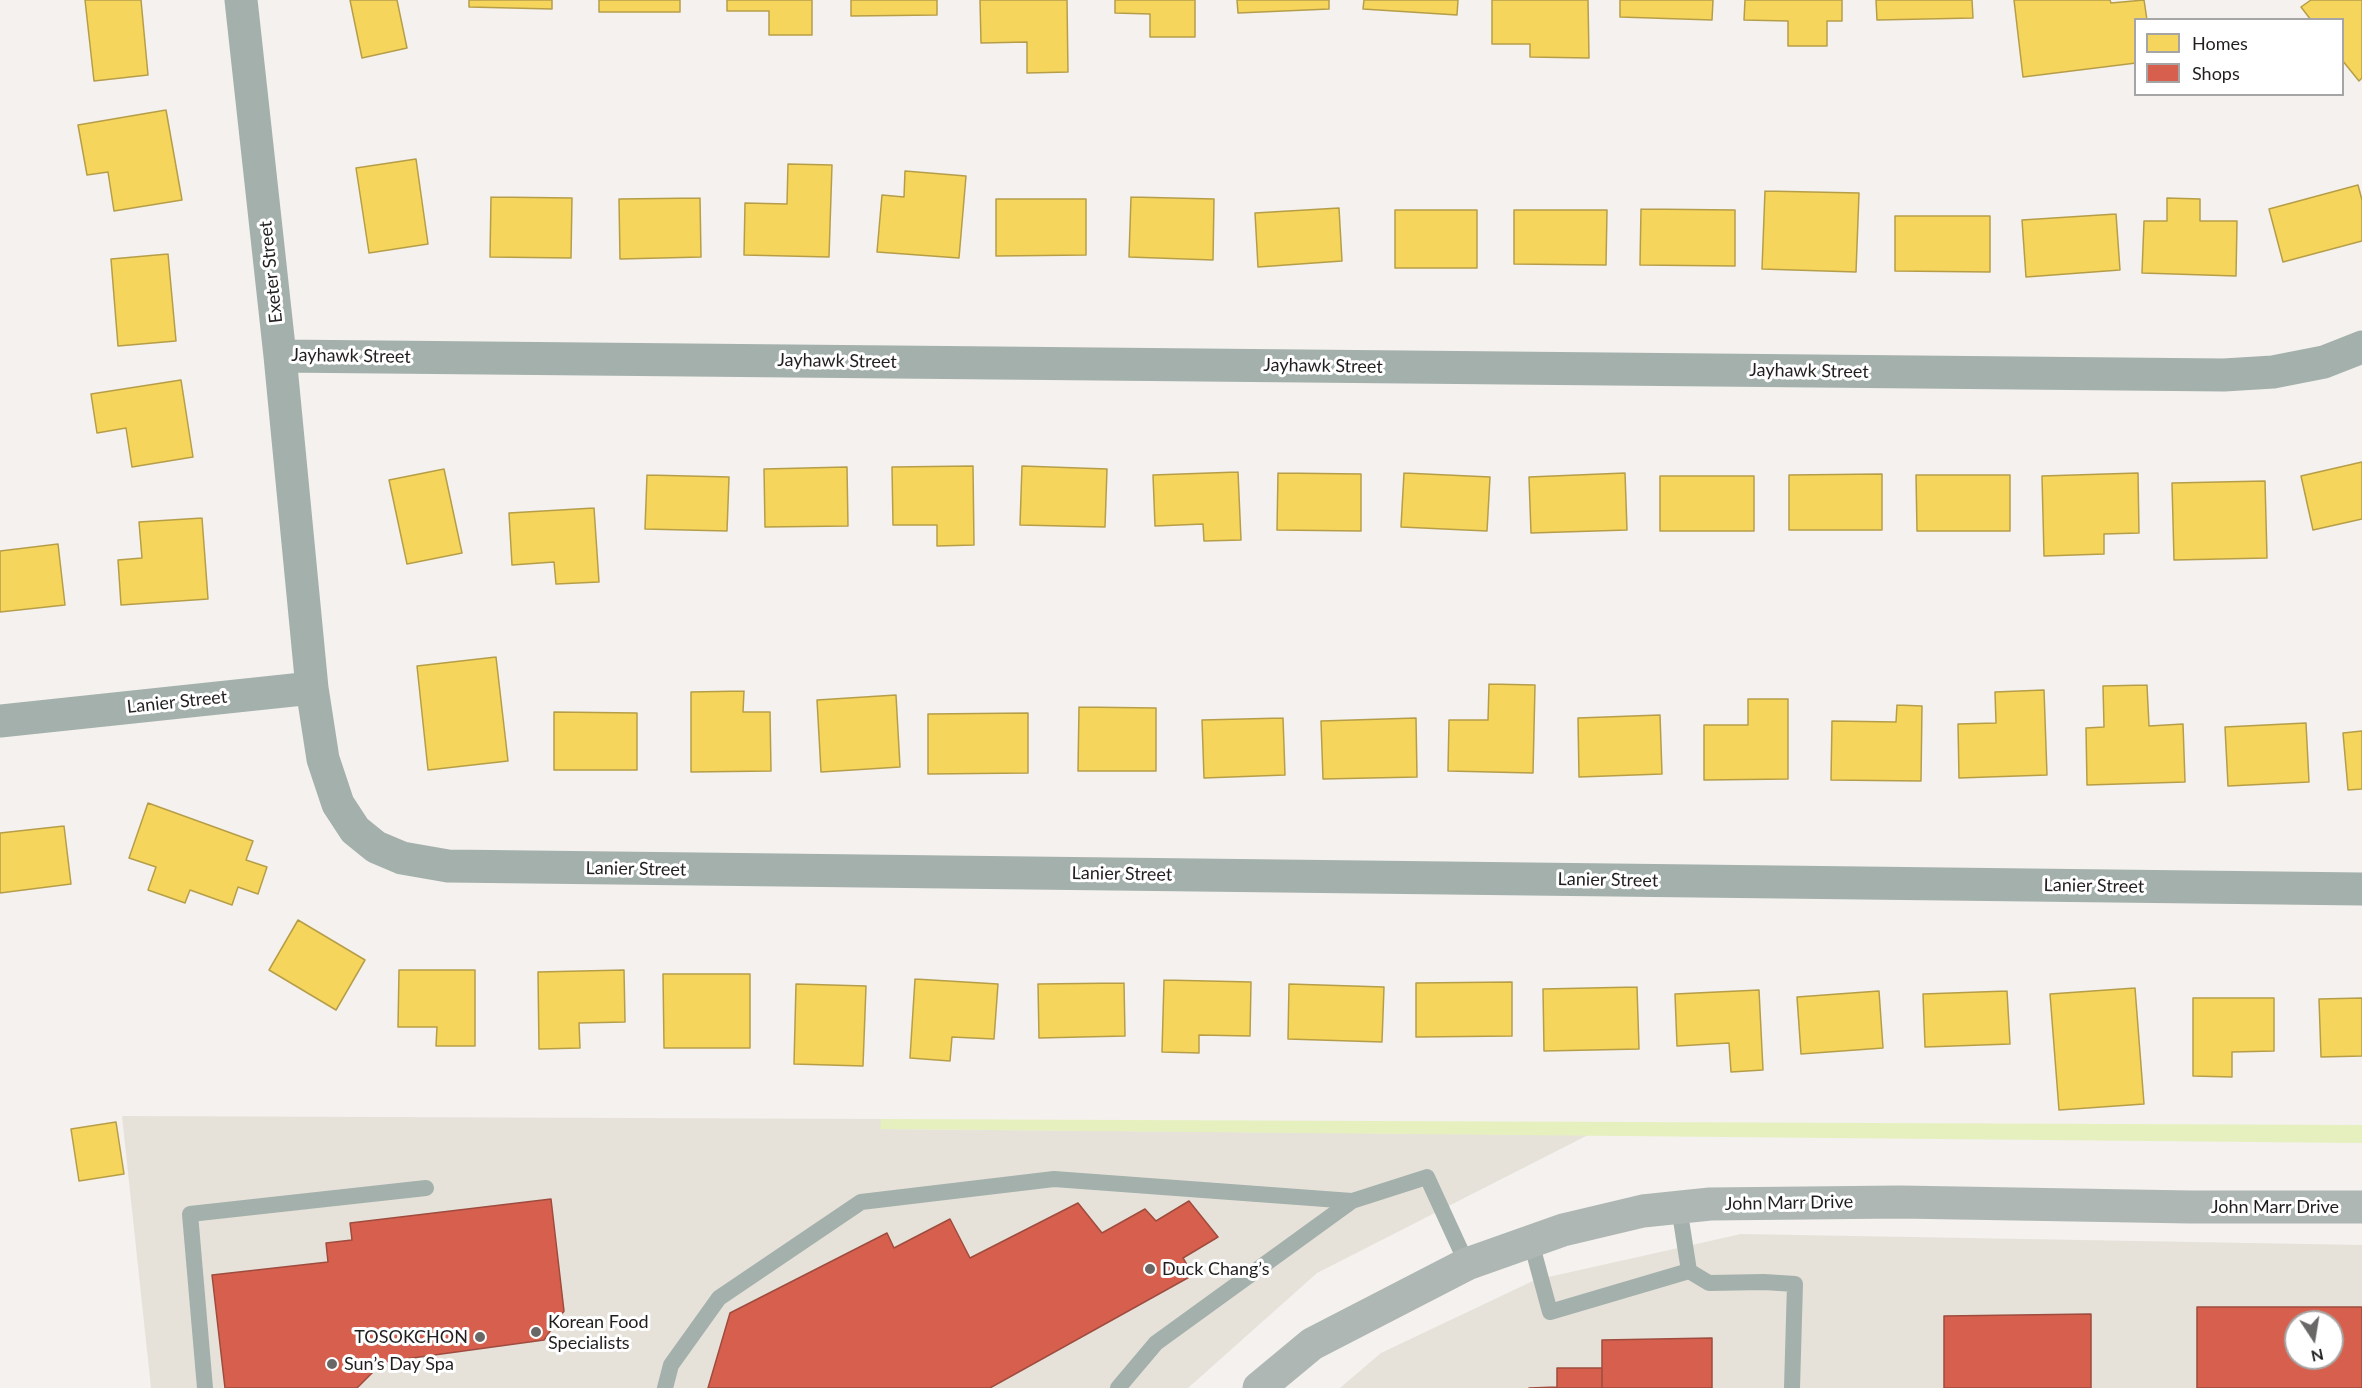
<!DOCTYPE html>
<meta charset="utf-8">
<style>
body{margin:0}
#map{position:relative;width:2362px;height:1388px;overflow:hidden;background:#f4f1ee;font-family:Lato,sans-serif}
canvas{display:block}
.legend{position:absolute;left:2134px;top:18px;width:210px;height:78px;box-sizing:border-box;background:#fff;border:2px solid #a6a5a5;margin:0;padding:8px 10px;list-style:none;font-size:18px;color:#201f1d}
.legend li{display:flex;align-items:center;gap:12px;height:30px}
.legend b{width:30px;border:2px solid #a6a5a5}
.north{position:absolute;left:2284px;top:1310px;width:60px;height:60px;box-sizing:border-box;background:#fff;border:2px solid #a6a5a5;border-radius:50%;rotate:168deg;font-size:16px;font-weight:700;line-height:24px;text-align:center;color:#201f1d}
.north::after{content:'';display:block;margin:auto;width:21px;height:27px;background:#6a6866;clip-path:polygon(50% 0,100% 100%,50% 72%,0 100%)}
</style>
<div id="map">
<canvas width="2362" height="1388"></canvas>
<ul class="legend">
<li><b style="height:16px;background:#f6d55c"></b>Homes</li>
<li><b style="height:16px;background:#d6604d"></b>Shops</li>
</ul>
<div class="north">N</div>
</div>
<script>
const ctx = document.querySelector('canvas').getContext('2d');
ctx.lineJoin = 'round';
function fillPath(path, color) {
  ctx.fillStyle = color;
  ctx.fill(path, 'evenodd');
}
function shape(rows) {
  const path = new Path2D();
  for (const r of rows) {
    path.moveTo(r[0], r[1]);
    for (let i = 2; i < r.length; i += 2) path.lineTo(r[i], r[i + 1]);
  }
  return path;
}
function strokePath(path, color, width, dash) {
  ctx.strokeStyle = color;
  ctx.lineWidth = width;
  ctx.lineCap = dash ? 'butt' : 'round';
  ctx.setLineDash(dash || []);
  ctx.stroke(path);
}
function drawText(font, color, halo, rows, align = 'center') {
  ctx.font = font + ' Lato,sans-serif';
  ctx.lineWidth = 6;
  ctx.setLineDash([]);
  ctx.textBaseline = 'middle';
  ctx.strokeStyle = halo;
  ctx.fillStyle = color;
  for (const [text, x, y, turn = 0] of rows) {
    ctx.save();
    ctx.translate(x, y);
    ctx.rotate((+turn || 0) * Math.PI / 180);
    ctx.textAlign = isNaN(turn) ? turn : align;
    if (halo) ctx.strokeText(text, 0, 0);
    ctx.fillText(text, 0, 0);
    ctx.restore();
  }
}
fillPath(shape([
 [122,1116,881,1119,881,1129,1588,1135,1317,1273,1188,1388,151,1388],
 [1741,1234,2362,1245,2362,1388,1340,1388,1381,1353,1535,1280],
 [2296,1322,2332,1322,2332,1358,2296,1358]
]), '#e6e2d9');
fillPath(shape([
 [881,1119,2362,1125,2362,1143,880,1129]
]), '#e6f0be');
const homes = shape([
 [85,0,141,0,148,75,94,81,85,0],
 [350,0,397,0,407,48,362,58,350,0],
 [469,0,552,0,552,9,469,7,469,0],
 [599,0,680,0,680,12,599,12,599,0],
 [727,0,812,0,812,35,769,35,769,11,727,11,727,0],
 [851,0,937,0,937,15,851,16,851,0],
 [980,0,1067,0,1068,72,1027,73,1027,42,981,43,980,0],
 [1115,0,1195,0,1195,37,1150,37,1150,14,1115,13,1115,0],
 [1237,0,1329,0,1329,9,1238,13,1237,0],
 [1364,0,1458,0,1457,15,1363,9,1364,0],
 [1492,0,1588,0,1589,58,1530,57,1530,44,1492,44,1492,0],
 [1620,0,1713,0,1712,20,1620,17,1620,0],
 [1745,0,1842,0,1842,21,1827,21,1827,46,1788,46,1788,21,1744,20,1745,0],
 [1876,0,1972,0,1973,18,1877,20,1876,0],
 [2014,0,2110,0,2111,3,2144,0,2147,20,2136,20,2136,63,2023,77,2014,0],
 [2311,0,2362,0,2362,78,2359,81,2342,60,2342,20,2311,20,2301,7,2311,0],
 [166,110,182,200,114,211,108,172,87,175,78,125,166,110],
 [416,159,428,244,369,253,356,168,416,159],
 [788,164,832,165,829,257,744,255,745,203,787,204,788,164],
 [905,171,966,176,959,258,877,252,882,195,904,197,905,171],
 [2358,185,2362,200,2362,241,2283,262,2269,209,2358,185],
 [1765,191,1859,193,1856,272,1762,269,1765,191],
 [491,197,572,198,571,258,490,257,491,197],
 [1131,197,1214,199,1213,260,1129,257,1131,197],
 [700,198,701,257,620,259,619,199,700,198],
 [2167,198,2200,199,2200,221,2237,221,2236,276,2142,273,2144,221,2167,221,2167,198],
 [996,199,1086,199,1086,255,996,256,996,199],
 [1339,208,1342,261,1258,267,1255,213,1339,208],
 [1641,209,1735,210,1735,266,1640,265,1641,209],
 [1395,210,1477,210,1477,268,1395,268,1395,210],
 [1514,210,1607,210,1606,265,1514,264,1514,210],
 [2116,214,2120,270,2026,277,2022,220,2116,214],
 [1895,216,1990,216,1990,272,1895,271,1895,216],
 [168,254,176,341,118,346,111,259,168,254],
 [181,380,193,457,132,467,126,428,97,433,91,394,181,380],
 [2362,462,2362,519,2313,530,2301,476,2362,462],
 [973,466,974,545,937,546,937,525,893,525,892,467,973,466],
 [1022,466,1107,469,1105,527,1020,525,1022,466],
 [847,467,848,526,765,527,764,469,847,467],
 [444,469,462,553,407,564,389,480,444,469],
 [1238,472,1241,540,1204,541,1203,524,1155,526,1153,475,1238,472],
 [1278,473,1361,474,1361,531,1277,530,1278,473],
 [1404,473,1490,477,1487,531,1401,527,1404,473],
 [1625,473,1627,530,1531,533,1529,477,1625,473],
 [2138,473,2139,533,2104,534,2104,554,2044,556,2042,476,2138,473],
 [1882,474,1882,530,1789,530,1789,475,1882,474],
 [647,475,729,477,727,531,645,529,647,475],
 [1916,475,2010,475,2010,531,1917,531,1916,475],
 [1660,476,1754,476,1754,531,1660,531,1660,476],
 [2265,481,2267,558,2174,560,2172,483,2265,481],
 [594,508,599,582,556,584,554,562,512,565,509,513,594,508],
 [202,518,208,599,121,605,118,560,142,558,139,522,202,518],
 [58,544,65,605,0,612,0,551,58,544],
 [496,657,508,761,428,770,417,666,496,657],
 [1489,684,1535,685,1533,773,1448,771,1449,720,1488,720,1489,684],
 [2147,685,2149,726,2183,724,2185,782,2087,785,2086,728,2104,727,2103,686,2147,685],
 [2044,690,2047,775,1959,778,1958,724,1996,723,1995,692,2044,690],
 [744,691,743,712,770,712,771,771,691,772,691,692,744,691],
 [896,695,900,767,821,772,817,700,896,695],
 [1748,699,1788,699,1788,779,1704,780,1704,725,1748,725,1748,699],
 [1897,705,1922,706,1921,781,1831,780,1832,721,1896,722,1897,705],
 [1079,707,1156,708,1156,771,1078,771,1079,707],
 [554,712,637,713,637,770,554,770,554,712],
 [1028,713,1028,773,928,774,928,714,1028,713],
 [1660,715,1662,774,1579,777,1578,718,1660,715],
 [1283,718,1285,775,1204,778,1202,720,1283,718],
 [1416,718,1417,777,1323,779,1321,721,1416,718],
 [2306,723,2309,782,2228,786,2225,727,2306,723],
 [2362,731,2362,789,2348,790,2343,733,2362,731],
 [148,803,253,841,246,860,267,867,258,894,238,887,232,905,190,890,185,903,148,890,156,867,129,858,148,803],
 [64,826,71,884,0,893,0,833,64,826],
 [298,920,365,960,336,1010,269,970,298,920],
 [399,970,475,970,475,1046,436,1046,437,1027,398,1027,399,970],
 [624,970,625,1022,579,1023,580,1048,539,1049,538,972,624,970],
 [663,974,750,974,750,1048,664,1048,663,974],
 [915,979,998,984,994,1039,952,1037,950,1061,910,1058,915,979],
 [1164,980,1251,982,1250,1036,1199,1035,1199,1053,1162,1052,1164,980],
 [1512,982,1512,1036,1416,1037,1416,983,1512,982],
 [1124,983,1125,1036,1039,1038,1038,984,1124,983],
 [796,984,866,986,863,1066,794,1064,796,984],
 [1289,984,1384,987,1382,1042,1288,1039,1289,984],
 [1637,987,1639,1049,1544,1051,1543,989,1637,987],
 [2135,988,2144,1104,2059,1110,2050,994,2135,988],
 [1759,990,1763,1070,1731,1072,1729,1043,1677,1046,1675,994,1759,990],
 [1879,991,1883,1048,1801,1054,1797,997,1879,991],
 [2007,991,2010,1044,1925,1047,1923,994,2007,991],
 [2193,998,2274,998,2274,1051,2232,1052,2232,1077,2193,1076,2193,998],
 [2362,998,2362,1056,2321,1057,2319,999,2362,998],
 [116,1122,124,1174,79,1181,71,1129,116,1122]
]);
fillPath(homes, '#f6d55c');
strokePath(homes, '#b69e49', 1.5);
const shops = shape([
 [551,1199,564,1311,544,1340,383,1362,357,1388,225,1388,212,1275,328,1262,326,1243,352,1240,350,1223,551,1199],
 [1189,1201,1218,1237,1183,1258,1193,1275,990,1388,708,1388,730,1313,887,1233,894,1248,950,1219,970,1258,1078,1203,1102,1233,1145,1209,1156,1221,1189,1201],
 [2197,1307,2362,1307,2362,1388,2197,1388,2197,1307],
 [2296,1322,2332,1322,2332,1358,2296,1358,2296,1322],
 [2091,1314,2091,1388,1944,1388,1944,1316,2091,1314],
 [1712,1338,1712,1388,1602,1388,1602,1340,1712,1338],
 [1557,1368,1602,1368,1602,1388,1529,1388,1557,1387,1557,1368]
]);
fillPath(shops, '#d6604d');
strokePath(shops, '#9f4c3f', 1.5);
strokePath(shape([
 [1531,1242,1550,1312,1689,1271,1679,1207],
 [1689,1271,1709,1283,1764,1282,1795,1284,1792,1388],
 [205,1388,190,1214,426,1188],
 [665,1388,671,1365,719,1298,861,1202,1054,1179,1352,1201],
 [1118,1388,1156,1343,1352,1201,1427,1177,1467,1264]
]), '#a4b0ac', 16);
strokePath(shape([
 [241,0,280,356,312,688,323,759,338,804,355,830,376,847,402,858,448,866,2362,889],
 [280,356,2224,375,2273,372,2324,362,2362,347],
 [0,721,312,688]
]), '#a4b0ac', 33);
strokePath(shape([
 [1259,1388,1312,1344,1467,1264,1563,1230,1643,1211,1710,1204,1900,1202,2191,1207,2362,1207]
]), '#aeb7b3', 33);
for (const [x, y, r, color] of [
 [1150,1269,6,"#6a6866"],
 [536,1332,6,"#6a6866"],
 [480,1337,6,"#6a6866"],
 [332,1364,6,"#6a6866"]
]) {
  const dot = new Path2D();
  dot.arc(x, y, r, 0, 2 * Math.PI);
  ctx.fillStyle = color;
  ctx.fill(dot);
  strokePath(dot, '#fff', 2);
}
drawText('18px', '#201f1d', '#fff', [
 ["Exeter Street",271,272,-96],
 ["Jayhawk Street",351,356,1],
 ["Jayhawk Street",837,361,1],
 ["Jayhawk Street",1323,366,1],
 ["Jayhawk Street",1809,371,1],
 ["Lanier Street",177,702,-6],
 ["Lanier Street",636,869,1],
 ["Lanier Street",1122,874,1],
 ["Lanier Street",1608,880,1],
 ["Lanier Street",2094,886,1],
 ["John Marr Drive",1789,1203,-1],
 ["John Marr Drive",2275,1207]
]);
drawText('18px', '#201f1d', '#fff', [
 ["Duck Chang’s",1162,1269],
 ["Korean Food",548,1322],
 ["Specialists",548,1343],
 ["TOSOKCHON",468,1337,"right"],
 ["Sun’s Day Spa",344,1364]
], 'left');
</script>
